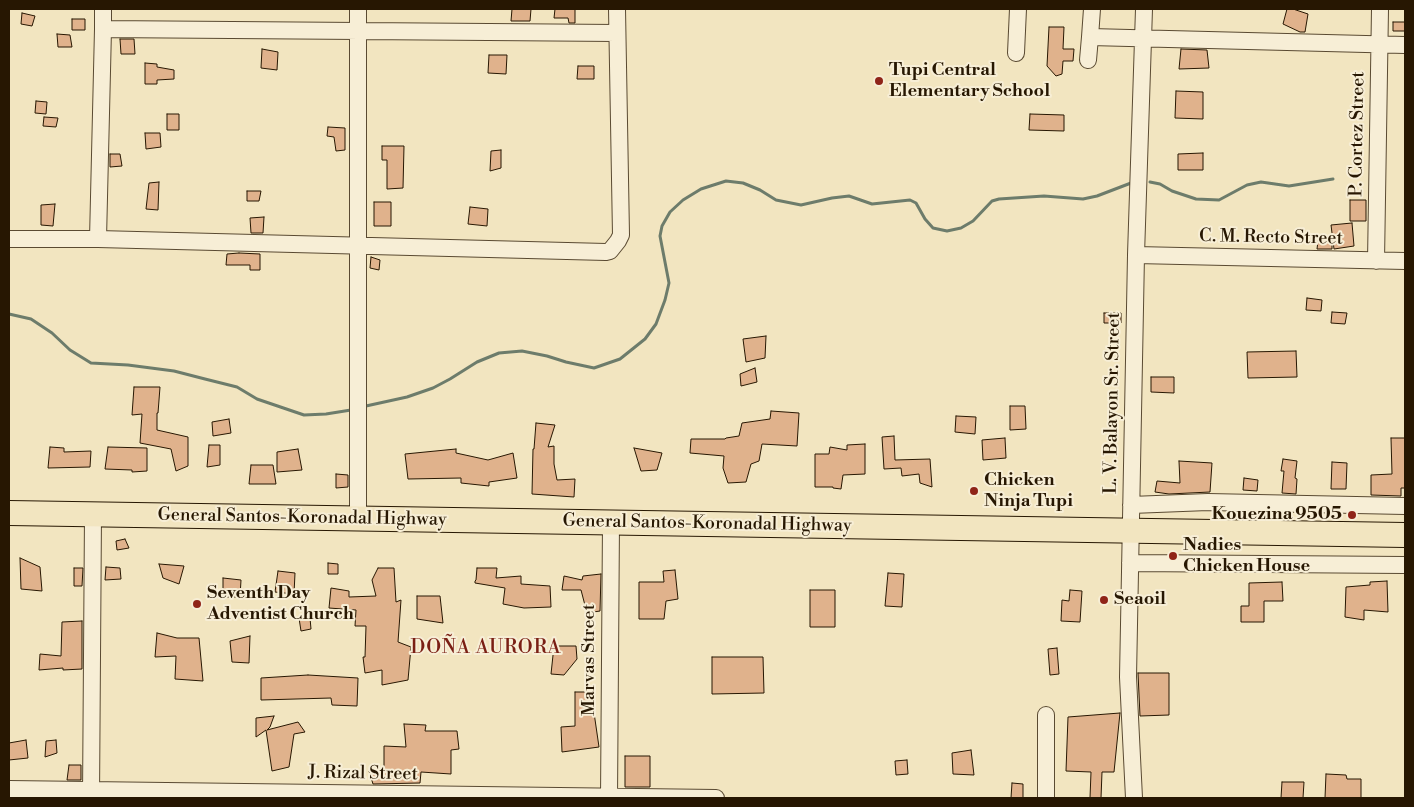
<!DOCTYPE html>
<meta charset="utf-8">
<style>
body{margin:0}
#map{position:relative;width:1414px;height:807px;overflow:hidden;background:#f2e5c0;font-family:"Libre Bodoni",serif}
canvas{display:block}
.frame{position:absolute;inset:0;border:10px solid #271702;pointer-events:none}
</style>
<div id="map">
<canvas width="1414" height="807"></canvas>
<div class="frame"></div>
</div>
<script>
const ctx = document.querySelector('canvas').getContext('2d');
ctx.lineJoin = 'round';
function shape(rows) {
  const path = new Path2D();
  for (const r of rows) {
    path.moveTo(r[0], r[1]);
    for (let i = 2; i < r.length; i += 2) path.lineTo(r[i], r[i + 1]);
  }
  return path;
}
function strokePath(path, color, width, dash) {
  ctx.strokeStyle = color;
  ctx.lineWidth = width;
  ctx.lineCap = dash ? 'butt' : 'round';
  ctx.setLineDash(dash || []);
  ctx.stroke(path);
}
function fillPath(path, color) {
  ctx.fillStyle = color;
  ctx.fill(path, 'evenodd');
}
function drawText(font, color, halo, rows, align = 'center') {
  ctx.font = font + ' "Libre Bodoni",serif';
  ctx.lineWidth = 4;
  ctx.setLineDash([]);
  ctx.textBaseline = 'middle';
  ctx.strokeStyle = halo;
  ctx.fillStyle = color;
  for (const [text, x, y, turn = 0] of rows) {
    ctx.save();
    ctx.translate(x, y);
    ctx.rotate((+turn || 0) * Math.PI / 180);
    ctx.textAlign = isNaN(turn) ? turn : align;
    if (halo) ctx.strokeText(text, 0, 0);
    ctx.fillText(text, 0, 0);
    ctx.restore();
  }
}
strokePath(shape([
 [1150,182,1160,184,1172,191,1196,199,1219,200,1247,185,1261,182,1289,186,1333,179],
 [9,314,31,319,52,333,70,350,91,363,128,365,174,371,205,379,237,387,257,399,304,415,326,414,351,410],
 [366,406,407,397,433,388,450,379,477,362,499,353,522,351,547,356,566,362,594,368,620,359,645,339,656,324,665,300,669,283,660,236,662,226,670,212,683,200,701,189,726,181,743,183,760,190,776,200,801,205,832,198,849,196,872,204,910,200,916,203,925,219,933,228,947,231,961,228,973,221,992,201,999,199,1044,196,1083,199,1097,196,1131,183]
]), '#6d7c6b', 3);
const building = shape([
 [512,9,531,9,530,21,511,21,512,9],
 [555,9,575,9,575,23,569,23,568,18,554,18,555,9],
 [1287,9,1293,9,1308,14,1305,32,1300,32,1283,24,1287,9],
 [22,13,35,16,32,26,21,24,22,13],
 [72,19,85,19,85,30,72,30,72,19],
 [1393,22,1405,22,1405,31,1393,31,1393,22],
 [1049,27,1064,27,1063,49,1074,49,1073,61,1063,61,1062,74,1056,76,1047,66,1049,27],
 [57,34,70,35,72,47,58,47,57,34],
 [120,39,134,39,135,54,121,54,120,39],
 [262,49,278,52,277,70,261,68,262,49],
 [1181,49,1207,50,1209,68,1179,69,1181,49],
 [489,55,507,55,506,74,488,73,489,55],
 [145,63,157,64,157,67,174,70,174,79,157,80,157,84,145,84,145,63],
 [578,66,594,66,594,79,577,79,578,66],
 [1176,91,1203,92,1203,119,1175,118,1176,91],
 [36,101,47,102,46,114,35,113,36,101],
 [167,114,179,114,179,130,167,130,167,114],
 [1030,114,1064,115,1064,131,1029,130,1030,114],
 [44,117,58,118,56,127,43,126,44,117],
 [328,127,345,128,345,150,336,151,334,137,327,136,328,127],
 [145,133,160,133,161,147,146,149,145,133],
 [382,146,404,146,403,188,387,189,387,160,382,160,382,146],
 [501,150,501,168,490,171,491,151,501,150],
 [1203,153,1203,170,1178,170,1178,154,1203,153],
 [110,154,120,154,122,166,110,167,110,154],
 [159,182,158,210,146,209,149,183,159,182],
 [247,191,261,191,259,201,247,201,247,191],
 [1350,200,1366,200,1366,221,1350,221,1350,200],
 [374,202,391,202,391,226,374,226,374,202],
 [55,204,53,226,41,225,41,205,55,204],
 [470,207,488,209,487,226,468,224,470,207],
 [264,217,263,233,251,233,250,218,264,217],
 [1352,223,1354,246,1334,249,1331,225,1352,223],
 [1318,241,1332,243,1332,249,1317,249,1318,241],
 [239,253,260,254,260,270,250,270,250,265,226,265,227,254,239,253],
 [371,257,380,260,379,270,370,268,371,257],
 [1307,298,1322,300,1321,311,1306,310,1307,298],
 [1332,312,1347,313,1345,324,1331,323,1332,312],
 [1104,313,1121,313,1121,323,1104,323,1104,313],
 [766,336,765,358,746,362,743,339,766,336],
 [1296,351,1297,377,1248,378,1247,352,1296,351],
 [755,368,757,382,741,386,740,374,755,368],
 [1151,377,1174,377,1174,393,1151,392,1151,377],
 [134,387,160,387,158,413,157,413,157,430,188,437,188,466,176,471,171,449,140,443,142,414,132,415,134,387],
 [1010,406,1025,406,1026,429,1010,430,1010,406],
 [771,411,799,413,797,446,762,444,759,461,751,464,746,482,728,483,723,468,724,456,690,453,691,439,725,439,726,438,739,436,742,423,770,419,771,411],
 [956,416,976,417,975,434,955,432,956,416],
 [229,419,231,433,213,436,212,422,229,419],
 [536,423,555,425,548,447,554,446,554,464,557,480,575,479,574,497,532,494,533,449,534,449,536,423],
 [894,436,895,460,930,459,932,487,920,483,919,474,902,476,901,468,884,469,882,437,894,436],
 [1005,438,1006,458,983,460,982,440,1005,438],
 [1391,438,1405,438,1405,488,1401,488,1401,496,1371,495,1371,475,1392,474,1391,438],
 [865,444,865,474,843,475,841,489,833,488,833,487,815,487,815,454,829,454,830,447,847,450,847,445,865,444],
 [209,445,220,445,220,465,207,467,209,445],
 [50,447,64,448,64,452,91,451,90,467,48,468,50,447],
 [108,447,147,448,147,471,132,472,132,470,105,469,108,447],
 [634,448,662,453,657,470,641,471,634,448],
 [298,449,302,470,277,472,277,452,298,449],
 [456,449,456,453,488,460,513,453,517,478,489,482,489,486,461,483,461,478,408,479,405,454,456,449],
 [1283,459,1297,461,1295,478,1297,479,1296,494,1282,493,1284,471,1281,471,1283,459],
 [1179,461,1212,463,1210,492,1169,494,1155,492,1157,481,1180,483,1179,461],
 [1332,462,1347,463,1346,489,1331,489,1332,462],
 [251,465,273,465,276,484,249,484,251,465],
 [336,474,348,475,348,487,336,488,336,474],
 [1244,478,1258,480,1257,491,1243,490,1244,478],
 [125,539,129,548,117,550,116,541,125,539],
 [20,558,40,567,42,591,21,589,20,558],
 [328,563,338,564,338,574,328,574,328,563],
 [159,564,184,566,179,584,163,578,159,564],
 [106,567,120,568,121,579,105,580,106,567],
 [74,568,83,568,82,586,74,586,74,568],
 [378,568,394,568,396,602,401,600,398,642,411,647,408,680,382,685,382,670,365,673,363,657,365,657,366,626,355,626,356,610,329,608,331,588,349,591,349,597,376,596,372,580,378,568],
 [477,568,497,568,496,578,521,576,521,584,550,586,551,607,524,608,503,604,505,588,475,583,475,581,476,580,477,568],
 [675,570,678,599,666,601,664,619,639,619,639,582,664,582,663,571,675,570],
 [278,571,295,573,294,594,275,592,278,571],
 [888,573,904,574,902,607,885,606,888,573],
 [601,574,600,611,587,613,581,590,562,590,564,576,582,580,583,576,601,574],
 [223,578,241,580,240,597,223,597,223,578],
 [1387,581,1388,612,1364,610,1364,620,1345,617,1346,587,1370,585,1370,582,1387,581],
 [1282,582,1283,601,1264,601,1264,622,1241,622,1241,606,1249,606,1249,583,1282,582],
 [810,590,835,590,835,627,810,627,810,590],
 [1070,590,1082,591,1080,622,1061,621,1062,600,1069,601,1070,590],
 [417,596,440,596,443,623,417,619,417,596],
 [299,618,310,618,311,629,301,631,299,618],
 [82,621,82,669,63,670,63,668,39,670,40,654,61,656,62,622,82,621],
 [157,633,177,638,199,638,203,681,175,679,176,656,155,657,157,633],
 [250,636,249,663,232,662,230,641,250,636],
 [554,646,576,646,577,659,564,675,551,674,554,646],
 [1057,648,1059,674,1050,675,1048,649,1057,648],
 [712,657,763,657,764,693,712,694,712,657],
 [1138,673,1169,673,1169,715,1140,716,1138,673],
 [308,675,358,678,357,706,332,705,331,698,261,700,261,678,308,675],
 [575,692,591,692,599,747,562,752,561,727,575,726,575,692],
 [1120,713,1114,772,1102,772,1101,798,1090,798,1091,772,1066,771,1068,717,1120,713],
 [274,716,270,727,267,730,298,722,305,732,294,734,289,767,272,771,266,730,256,737,256,718,274,716],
 [404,724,426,725,425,731,457,731,459,749,451,750,451,774,421,772,420,783,373,784,369,771,384,769,384,746,406,747,404,724],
 [26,740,28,758,9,760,9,743,26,740],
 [56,740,57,753,45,757,46,741,56,740],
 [971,750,974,775,953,774,952,753,971,750],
 [625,756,650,756,650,787,625,787,625,756],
 [907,760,908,774,896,775,895,761,907,760],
 [69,765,81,765,81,780,67,780,69,765],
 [1326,774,1346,775,1347,779,1361,779,1361,798,1325,798,1326,774],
 [1282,782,1304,782,1303,798,1281,798,1282,782],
 [1012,783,1023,784,1023,798,1011,798,1012,783]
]);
fillPath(building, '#e0b28c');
strokePath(building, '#271702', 1);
const minor = shape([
 [1092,9,1090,37,1405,45],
 [103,29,617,33],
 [1016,53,1018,9],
 [1088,60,1090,37],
 [9,239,98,239,606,252,610,251,618,241,621,235,617,9],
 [98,239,103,29,103,9],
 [1136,255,1405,261],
 [1376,261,1380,9],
 [1131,505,1208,502,1405,506],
 [358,518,358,9],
 [1130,563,1405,565],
 [1046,715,1046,798],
 [9,789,716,798],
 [91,798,93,514],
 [609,798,611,522],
 [1134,798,1128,677,1136,255,1144,9]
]);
const highway = shape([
 [9,513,1405,535]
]);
strokePath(minor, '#5a4a32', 18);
strokePath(highway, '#271702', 26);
strokePath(minor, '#f7eed6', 16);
strokePath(highway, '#f2e5c0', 24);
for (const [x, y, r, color] of [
 [879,81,5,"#8f2418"],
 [974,491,5,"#8f2418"],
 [1352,515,5,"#8f2418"],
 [1173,556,5,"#8f2418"],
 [1104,600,5,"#8f2418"],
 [197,604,5,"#8f2418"]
]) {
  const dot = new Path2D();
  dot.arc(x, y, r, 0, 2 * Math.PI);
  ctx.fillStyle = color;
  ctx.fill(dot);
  strokePath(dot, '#f7eed6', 2);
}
drawText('bold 18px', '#271702', '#f7eed6', [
 ["Tupi Central",889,71],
 ["Elementary School",889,92],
 ["Chicken",984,481],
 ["Ninja Tupi",984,502],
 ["Kouezina 9505",1342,515,"right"],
 ["Nadies",1183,546],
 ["Chicken House",1183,567],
 ["Seventh Day",207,594],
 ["Adventist Church",207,615],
 ["Seaoil",1114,600]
], 'left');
drawText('18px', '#271702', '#f7eed6', [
 ["P. Cortez Street",1358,134,-89],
 ["C. M. Recto Street",1271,238,1],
 ["L. V. Balayon Sr. Street",1113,403,-89],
 ["General Santos-Koronadal Highway",302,518,1],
 ["General Santos-Koronadal Highway",707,524,1],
 ["Marvas Street",590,660,-90],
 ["J. Rizal Street",363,774,1]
]);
ctx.letterSpacing = '1px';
drawText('19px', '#7a1f14', '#f7eed6', [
 ["DOÑA AURORA",486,648]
]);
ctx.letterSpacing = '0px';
</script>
